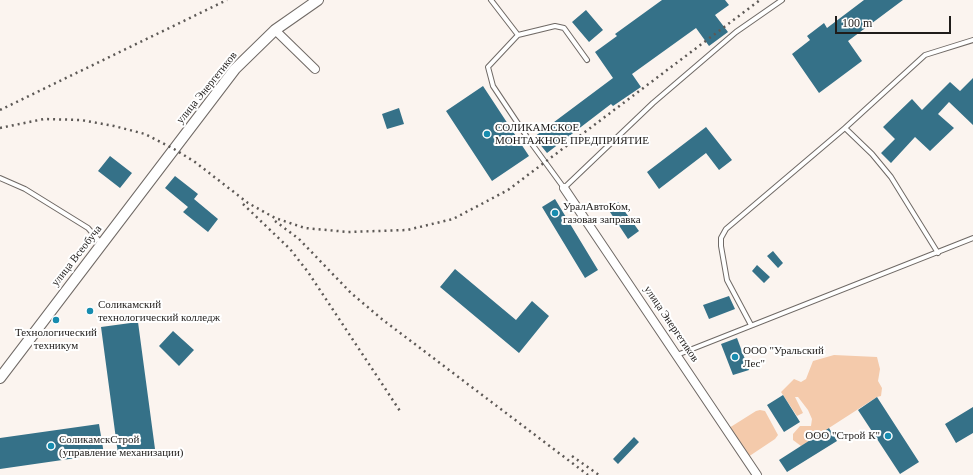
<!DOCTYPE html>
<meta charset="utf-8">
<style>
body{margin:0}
#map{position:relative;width:973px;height:475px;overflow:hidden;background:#fbf4ef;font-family:"Times New Roman",serif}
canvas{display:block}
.scale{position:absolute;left:835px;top:16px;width:116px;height:18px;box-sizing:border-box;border:2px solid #1f1c1a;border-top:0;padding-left:5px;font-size:12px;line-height:14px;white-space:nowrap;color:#1f1c1a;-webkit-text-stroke:3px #fff;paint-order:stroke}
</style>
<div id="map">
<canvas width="973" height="475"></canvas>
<div class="scale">100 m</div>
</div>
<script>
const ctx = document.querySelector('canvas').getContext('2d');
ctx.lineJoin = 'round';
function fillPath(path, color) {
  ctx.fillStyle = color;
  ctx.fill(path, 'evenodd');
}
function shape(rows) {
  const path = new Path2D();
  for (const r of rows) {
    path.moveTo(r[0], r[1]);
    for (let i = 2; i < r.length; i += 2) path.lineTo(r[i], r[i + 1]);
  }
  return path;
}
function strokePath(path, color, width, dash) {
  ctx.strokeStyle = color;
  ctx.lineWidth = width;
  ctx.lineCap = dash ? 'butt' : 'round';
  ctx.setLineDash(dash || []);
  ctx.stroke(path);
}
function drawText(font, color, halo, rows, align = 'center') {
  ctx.font = font + ' "Times New Roman",serif';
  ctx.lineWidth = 4;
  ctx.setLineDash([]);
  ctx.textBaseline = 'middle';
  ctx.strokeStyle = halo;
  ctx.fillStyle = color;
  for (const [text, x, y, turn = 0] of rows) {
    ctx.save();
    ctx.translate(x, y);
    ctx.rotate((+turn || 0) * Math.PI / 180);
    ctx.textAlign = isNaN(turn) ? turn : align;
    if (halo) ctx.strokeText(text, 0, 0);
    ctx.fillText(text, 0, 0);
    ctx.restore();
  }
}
fillPath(shape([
 [834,355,877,357,880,369,878,381,882,388,881,396,877,397,801,446,793,440,793,434,800,426,811,426,812,419,808,410,798,397,795,397,803,413,797,416,781,392,794,379,801,382,806,379,813,361],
 [760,410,765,411,778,435,775,439,748,457,729,428,756,411]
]), '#f4caab');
fillPath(shape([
 [662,0,725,0,729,5,715,15,728,32,709,46,696,28,632,74,641,87,613,106,611,104,547,153,534,137,613,78,595,52,617,36,615,34],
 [864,0,903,0,848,41,862,61,819,93,792,54,810,40,807,36,824,23,827,28],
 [586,10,603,30,589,42,572,22],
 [973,78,973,125,949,102,938,114,954,128,930,151,915,137,891,163,881,153,895,139,883,127,912,99,922,110,950,82,960,91],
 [483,86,529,156,492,181,446,111],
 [399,108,404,124,387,129,382,114],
 [706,127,732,160,719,170,706,153,659,189,647,172],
 [110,156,132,173,120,188,98,171],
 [175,176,198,194,194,199,218,219,208,232,183,212,188,207,165,188],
 [555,199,598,270,585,278,542,207],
 [618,202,639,231,628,239,608,209],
 [773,251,783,263,778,268,767,256],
 [757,265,770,277,764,283,752,271],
 [455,269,516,320,532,301,549,316,519,353,440,287],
 [729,296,735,309,709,319,703,305],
 [138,322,155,449,118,454,101,327],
 [173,331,194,350,179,366,159,346],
 [737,338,749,370,733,375,721,344],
 [783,395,800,422,784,432,767,405],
 [877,397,919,462,900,474,858,410],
 [973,407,973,433,956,443,945,424],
 [99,424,104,454,0,469,0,438],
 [829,428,837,441,787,472,779,460],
 [634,437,639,442,618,464,613,459]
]), '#357188');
const service = shape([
 [491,0,518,35,555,26,564,28,587,60],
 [518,35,488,67,493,86,529,140,564,188,653,103,736,32,782,0],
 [845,128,872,154,891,177,938,253],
 [0,178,25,189,88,228,101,243],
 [751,325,727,280,721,246,721,238,726,229,845,128,925,55,973,40],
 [677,355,973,238]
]);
const minor = shape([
 [275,30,315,69],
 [564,188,757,475]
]);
const tertiary = shape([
 [0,378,235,69,275,30,318,0]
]);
strokePath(service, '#6f6965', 6);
strokePath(minor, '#6f6965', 10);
strokePath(tertiary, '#6f6965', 12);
strokePath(service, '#fff', 4);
strokePath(minor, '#fff', 8);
strokePath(tertiary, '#fff', 10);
strokePath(shape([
 [0,110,227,0],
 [0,128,44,119,81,120,114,126,145,134,174,149,195,162,248,203,275,218,305,228,348,232,407,230,453,219,508,190,760,0],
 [243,204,290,249,308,272,400,411],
 [275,221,299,239,351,293,383,320,588,475],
 [572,456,599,475]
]), '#5d5956', 2.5, [2, 4]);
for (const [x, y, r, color] of [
 [487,134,4,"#178caf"],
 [555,213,4,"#178caf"],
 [90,311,4,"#178caf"],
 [56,320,4,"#178caf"],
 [735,357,4,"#178caf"],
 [888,436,4,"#178caf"],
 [51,446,4,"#178caf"]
]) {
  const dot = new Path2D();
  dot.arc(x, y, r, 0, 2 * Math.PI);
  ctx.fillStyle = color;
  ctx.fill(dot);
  strokePath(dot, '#fff', 1.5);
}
drawText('11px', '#1f1c1a', '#fff', [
 ["улица Энергетиков",207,88,-51],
 ["улица Всеобуча",77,256,-52],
 ["улица Энергетиков",671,324,56]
]);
drawText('11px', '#1f1c1a', '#fff', [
 ["СОЛИКАМСКОЕ",495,128],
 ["МОНТАЖНОЕ ПРЕДПРИЯТИЕ",495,141],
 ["УралАвтоКом,",563,207],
 ["газовая заправка",563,220],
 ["Соликамский",98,305],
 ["технологический колледж",98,318],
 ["Технологический",56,333,"center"],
 ["техникум",56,346,"center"],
 ["ООО \"Уральский",743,351],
 ["Лес\"",743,364],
 ["ООО \"Строй К\"",880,436,"right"],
 ["СоликамскСтрой",59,440],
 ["(управление механизации)",59,453]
], 'left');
</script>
